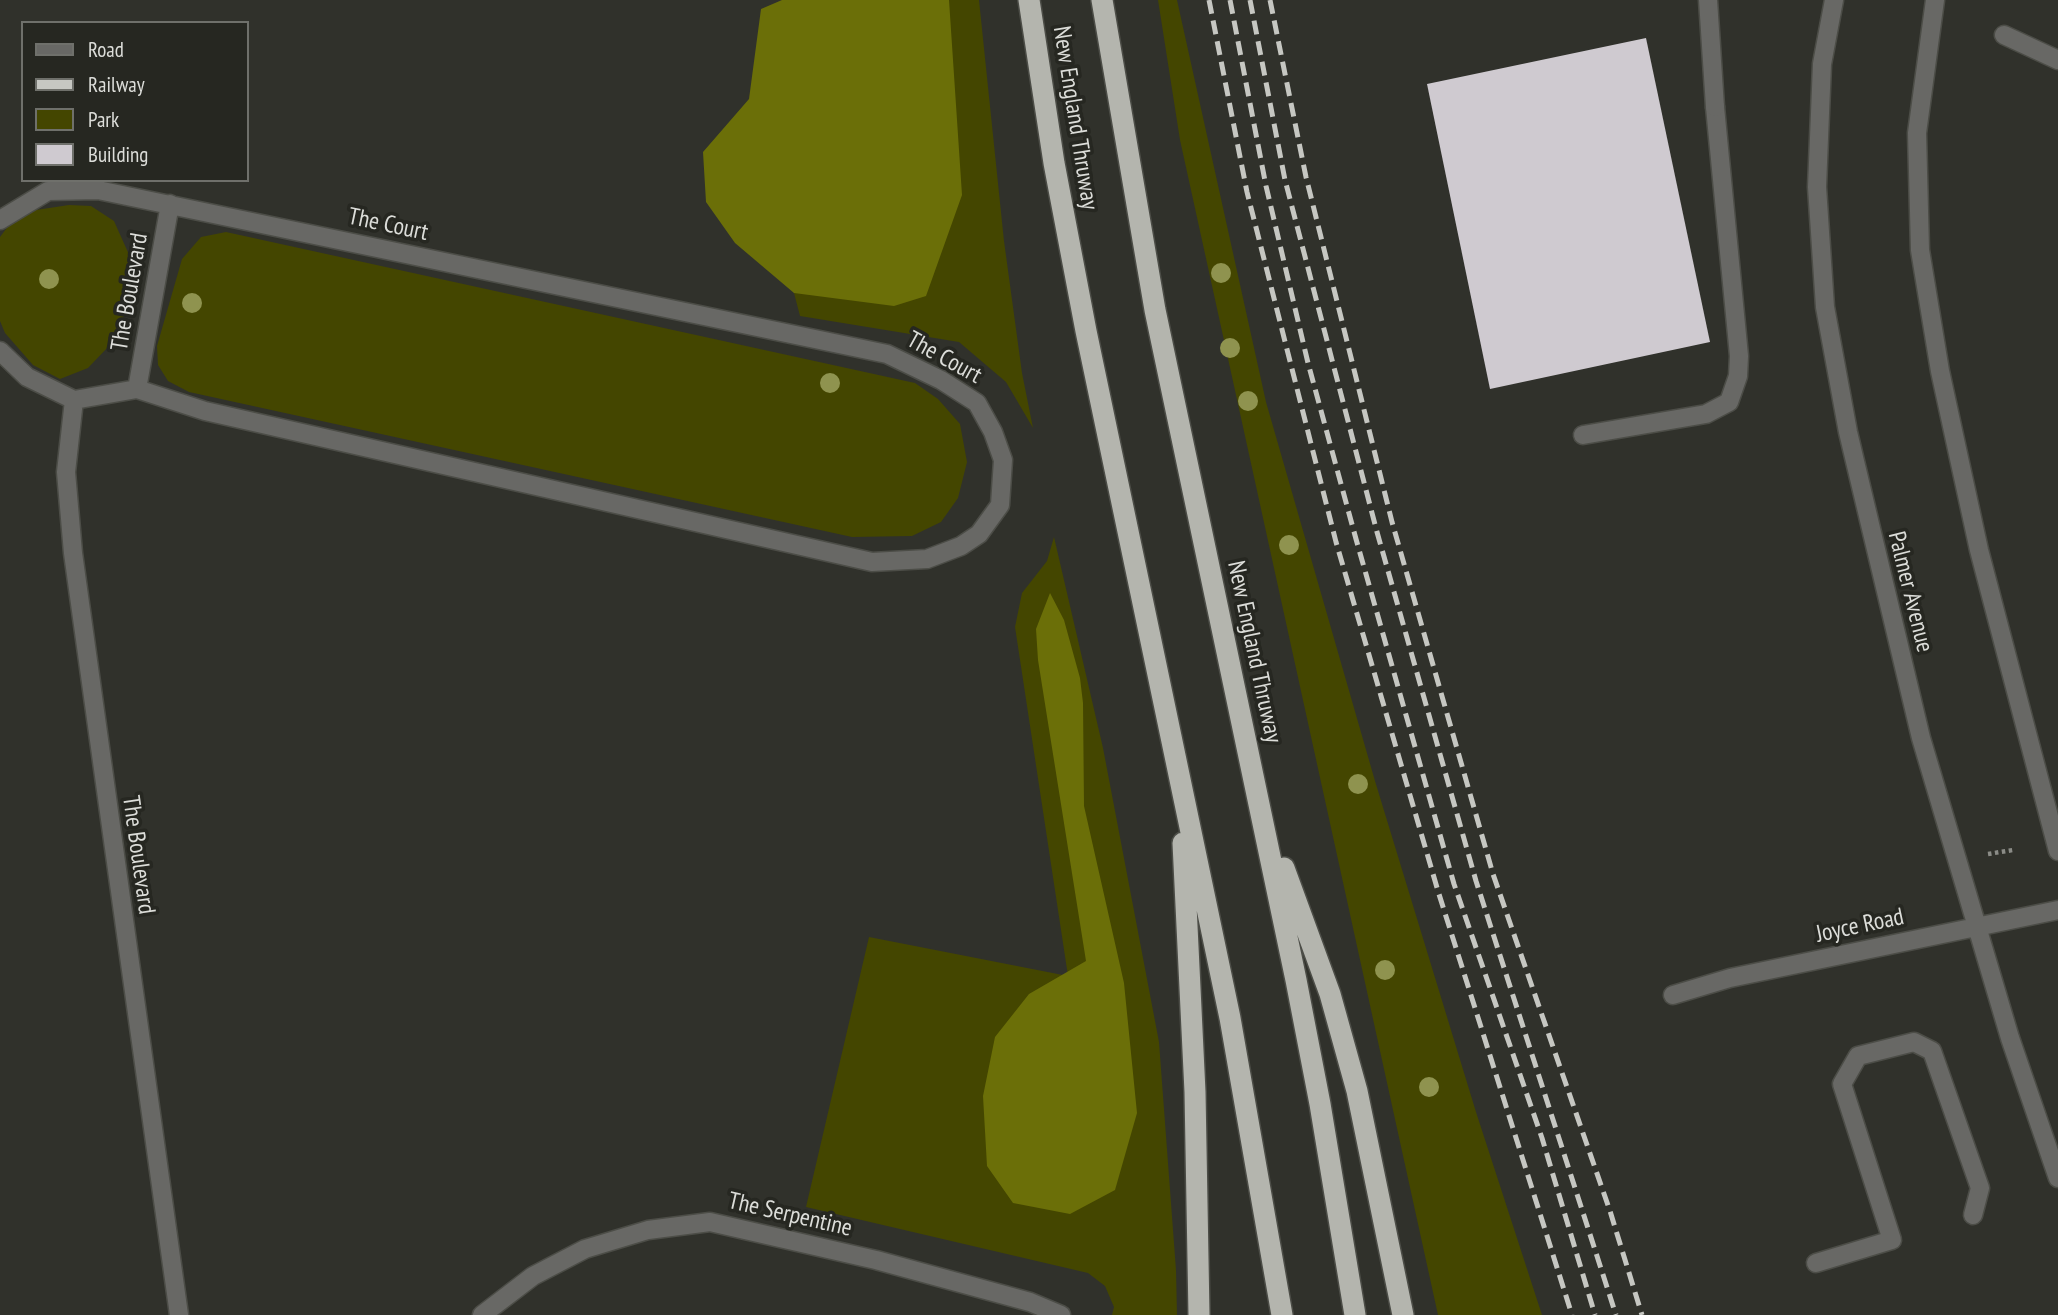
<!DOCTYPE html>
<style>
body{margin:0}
#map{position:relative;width:2058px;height:1315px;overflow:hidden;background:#30312b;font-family:"PT Sans Narrow",sans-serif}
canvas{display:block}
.legend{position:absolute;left:21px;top:21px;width:228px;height:161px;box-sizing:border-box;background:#262721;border:2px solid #6f706b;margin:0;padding:9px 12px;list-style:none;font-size:21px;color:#dcddd9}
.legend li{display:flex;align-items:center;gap:14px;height:35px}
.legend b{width:35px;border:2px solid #6f706b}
</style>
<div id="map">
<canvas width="2058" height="1315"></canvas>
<ul class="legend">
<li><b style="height:9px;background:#686865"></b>Road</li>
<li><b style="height:9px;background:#c6c7c2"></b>Railway</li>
<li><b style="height:19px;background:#444600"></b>Park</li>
<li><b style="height:19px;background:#cfcad0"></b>Building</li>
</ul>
</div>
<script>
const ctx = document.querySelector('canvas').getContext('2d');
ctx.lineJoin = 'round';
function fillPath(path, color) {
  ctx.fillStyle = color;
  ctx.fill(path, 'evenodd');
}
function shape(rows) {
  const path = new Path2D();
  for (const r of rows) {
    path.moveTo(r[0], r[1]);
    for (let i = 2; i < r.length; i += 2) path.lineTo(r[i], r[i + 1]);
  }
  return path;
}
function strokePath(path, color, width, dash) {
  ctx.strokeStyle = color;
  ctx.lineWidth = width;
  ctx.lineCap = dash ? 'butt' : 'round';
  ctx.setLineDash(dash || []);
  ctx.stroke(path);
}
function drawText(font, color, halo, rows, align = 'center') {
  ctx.font = font + ' "PT Sans Narrow",sans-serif';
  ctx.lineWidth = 7;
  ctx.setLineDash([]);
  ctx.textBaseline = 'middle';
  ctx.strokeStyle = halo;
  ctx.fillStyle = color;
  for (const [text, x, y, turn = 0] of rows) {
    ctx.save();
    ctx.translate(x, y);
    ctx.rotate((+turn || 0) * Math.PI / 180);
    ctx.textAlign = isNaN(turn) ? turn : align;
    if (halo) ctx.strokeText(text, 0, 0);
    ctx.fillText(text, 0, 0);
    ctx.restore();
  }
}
fillPath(shape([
 [830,0,979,0,1004,241,1022,373,1033,428,1006,382,959,342,800,316,794,293],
 [1158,0,1177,0,1266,402,1375,781,1476,1112,1542,1315,1438,1315,1180,140],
 [69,205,91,206,114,221,131,259,129,306,109,346,88,368,60,379,33,365,5,333,0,321,0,237,9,225,36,210],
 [226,232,915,383,938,399,960,424,967,462,958,498,941,522,912,536,852,537,189,392,168,381,158,365,157,346,182,259,201,237],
 [1054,537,1103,748,1159,1042,1176,1270,1177,1315,1112,1315,1114,1307,1105,1286,1088,1273,806,1207,869,937,1068,976,1015,627,1022,593,1047,561]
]), '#444600');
fillPath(shape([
 [782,0,949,0,962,195,926,296,894,306,794,293,735,243,706,202,703,152,749,99,761,9],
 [1050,593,1064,620,1080,678,1083,703,1084,806,1124,983,1137,1113,1115,1190,1070,1214,1013,1203,987,1166,983,1096,995,1037,1029,994,1086,961,1038,660,1036,629]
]), '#6b6f08');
fillPath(shape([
 [1646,38,1710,342,1490,389,1427,84]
]), '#cfcad0');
const service = shape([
 [1583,435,1706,414,1729,402,1738,376,1739,356,1715,107],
 [1816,1263,1892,1240,1842,1084,1858,1056,1914,1042,1932,1051,1980,1188,1973,1215]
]);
const minor = shape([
 [1708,0,1715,107],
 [2004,35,2058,60],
 [0,220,48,191,98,190,887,354,941,380,977,403,993,432,1003,460,1000,505,979,534,961,546,927,559,872,562,205,411,137,389,74,400,27,377,0,351],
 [137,389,170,204],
 [74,400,66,472,73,553,179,1315],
 [482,1315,533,1276,585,1249,648,1230,710,1222,876,1260,1030,1302,1061,1315]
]);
const tertiary = shape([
 [1834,0,1822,64,1817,187,1825,307,1848,432,1921,738,2010,1038,2058,1178],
 [1935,0,1917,133,1920,250,1940,371,1979,550,2058,851],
 [1673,995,1730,978,2058,910]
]);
const motorway = shape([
 [1029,0,1054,163,1086,331,1230,1018,1282,1315],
 [1102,0,1155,310,1296,980,1320,1104,1355,1315],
 [1183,843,1195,1092,1199,1315],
 [1284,868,1330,994,1357,1091,1403,1315]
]);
strokePath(service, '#4c4d47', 21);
strokePath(minor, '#4c4d47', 21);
strokePath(tertiary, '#4c4d47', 21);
strokePath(motorway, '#4c4d47', 24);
strokePath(shape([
 [1988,854,2013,850]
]), '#8b8c87', 4.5, [3.5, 3.5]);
strokePath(service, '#686865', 18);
strokePath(minor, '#686865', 18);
strokePath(tertiary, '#686865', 18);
strokePath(motorway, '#b4b5ae', 21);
strokePath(shape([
 [1209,0,1247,192,1336,542,1438,891,1572,1315],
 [1230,0,1266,186,1308,363,1356,539,1454,884,1542,1138,1595,1315],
 [1250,0,1285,180,1377,532,1476,881,1616,1315],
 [1270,0,1306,177,1392,522,1493,874,1610,1211,1642,1315]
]), '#c6c7c2', 5, [14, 7]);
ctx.fillStyle = '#8f934f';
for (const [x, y] of [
 [1221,273],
 [49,279],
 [192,303],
 [1230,348],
 [830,383],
 [1248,401],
 [1289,545],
 [1358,784],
 [1385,970],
 [1429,1087]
]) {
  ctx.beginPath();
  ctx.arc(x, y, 10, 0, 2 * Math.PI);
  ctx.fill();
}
drawText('24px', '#dcddd9', '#262721', [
 ["New England Thruway",1075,118,81],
 ["The Court",388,225,12],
 ["The Boulevard",130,292,-80],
 ["The Court",944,358,29],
 ["Palmer Avenue",1910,592,76],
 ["New England Thruway",1254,652,78],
 ["The Boulevard",138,855,82],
 ["Joyce Road",1860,926,-12],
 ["The Serpentine",790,1215,13]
]);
</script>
